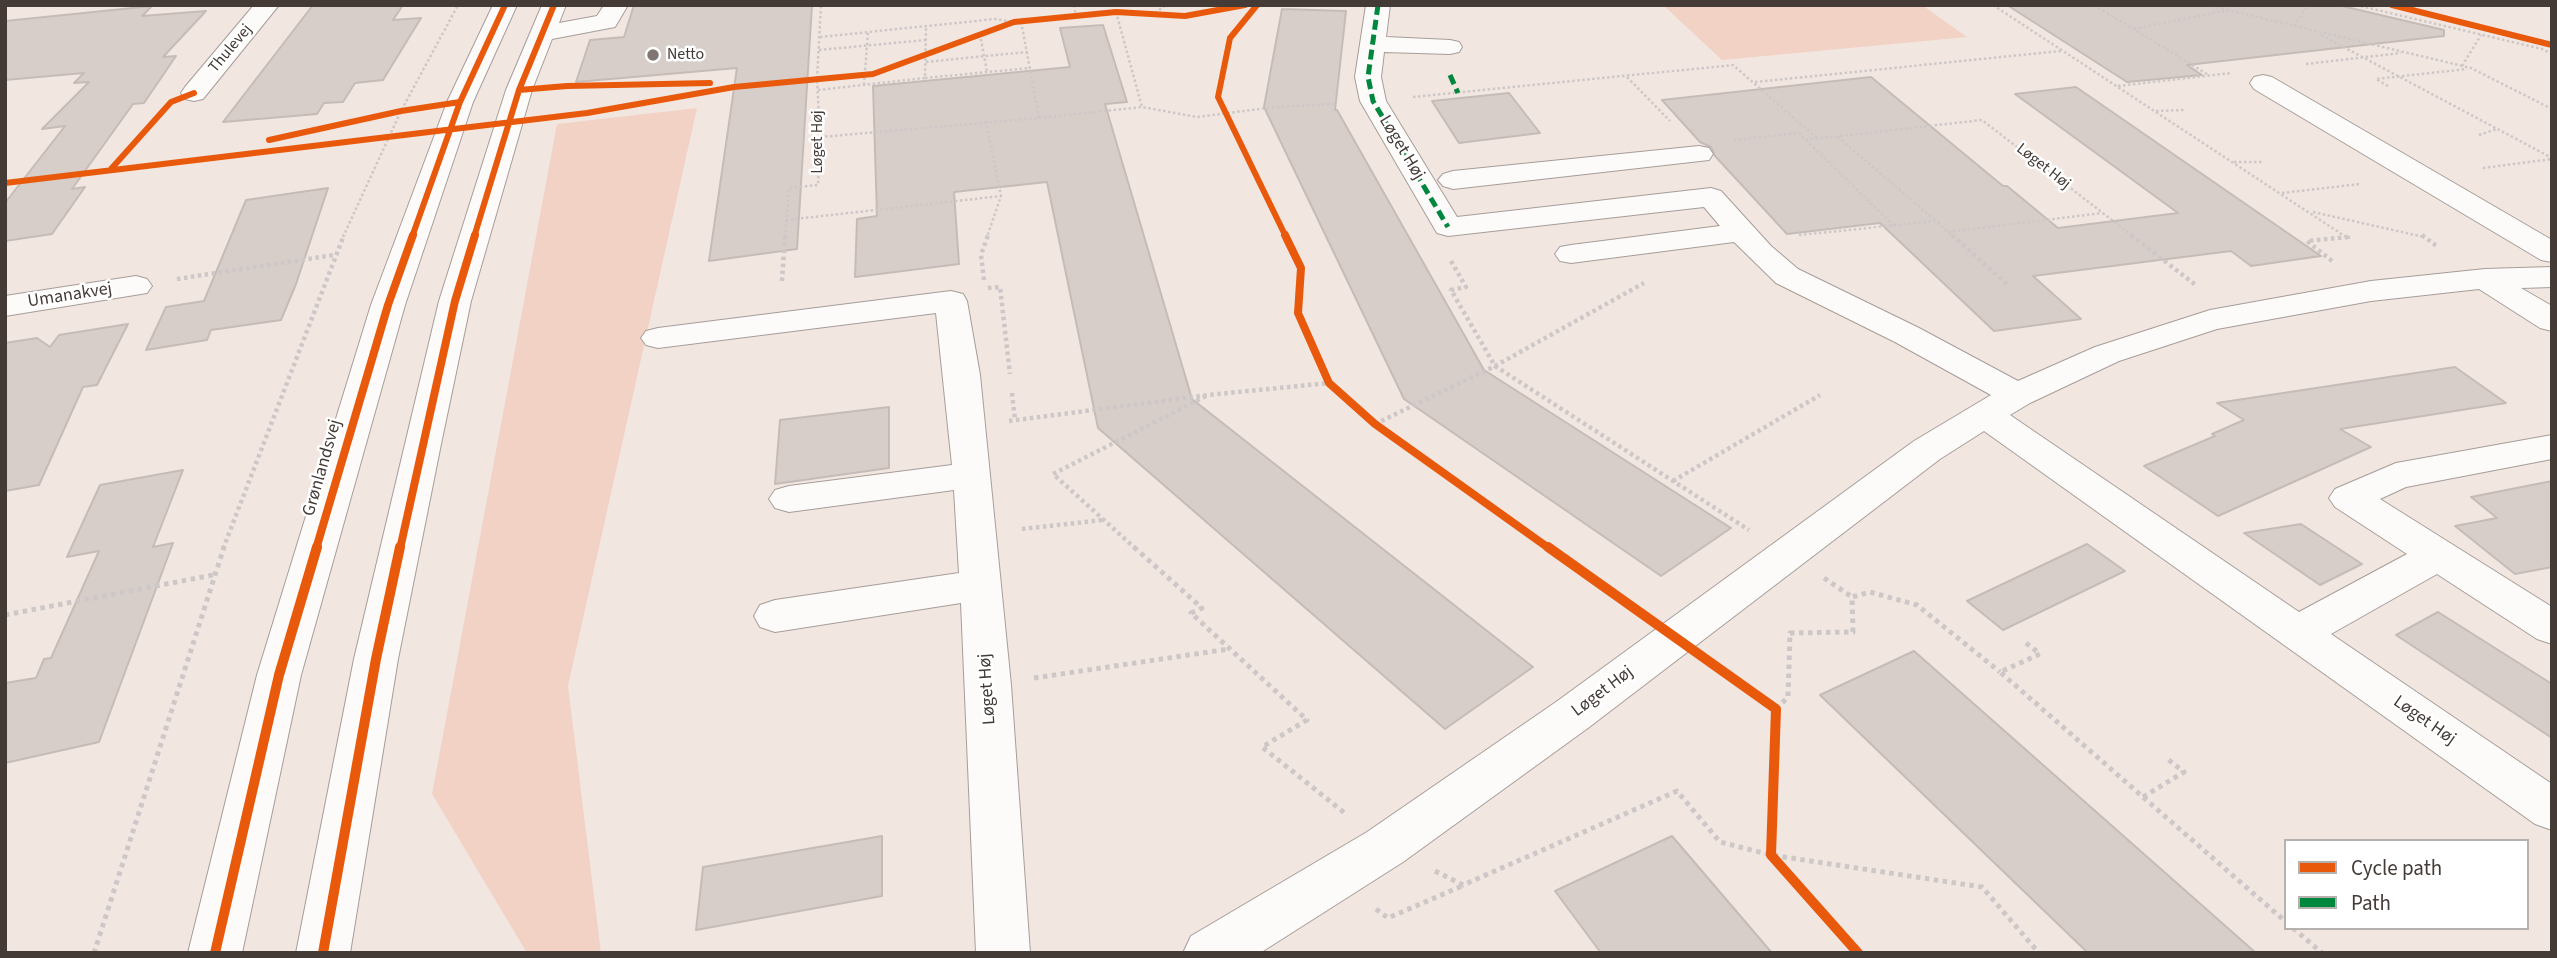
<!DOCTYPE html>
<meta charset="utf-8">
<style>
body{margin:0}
#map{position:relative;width:2557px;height:958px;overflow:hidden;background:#f2e6e1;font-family:"Source Sans 3",sans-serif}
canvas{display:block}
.frame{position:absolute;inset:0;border:7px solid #443b37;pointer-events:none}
.legend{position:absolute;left:2284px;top:839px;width:245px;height:91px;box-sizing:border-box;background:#fff;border:2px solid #b4b1af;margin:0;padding:9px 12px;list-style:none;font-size:21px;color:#443b37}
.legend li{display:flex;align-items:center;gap:14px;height:35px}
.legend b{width:35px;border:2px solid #b4b1af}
</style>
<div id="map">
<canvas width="2557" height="958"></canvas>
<div class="frame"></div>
<ul class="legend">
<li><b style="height:9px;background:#e8590c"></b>Cycle path</li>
<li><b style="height:9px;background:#00873e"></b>Path</li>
</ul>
</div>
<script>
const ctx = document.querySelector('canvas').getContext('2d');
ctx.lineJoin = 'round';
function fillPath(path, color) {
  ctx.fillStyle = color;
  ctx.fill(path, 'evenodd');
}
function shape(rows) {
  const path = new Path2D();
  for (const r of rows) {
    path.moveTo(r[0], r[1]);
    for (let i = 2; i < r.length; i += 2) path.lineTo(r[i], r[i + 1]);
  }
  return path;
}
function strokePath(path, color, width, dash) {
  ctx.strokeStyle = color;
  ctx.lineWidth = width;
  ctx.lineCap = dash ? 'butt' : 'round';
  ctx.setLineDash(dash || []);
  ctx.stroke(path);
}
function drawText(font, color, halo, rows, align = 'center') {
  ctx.font = font + ' "Source Sans 3",sans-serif';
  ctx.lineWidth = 5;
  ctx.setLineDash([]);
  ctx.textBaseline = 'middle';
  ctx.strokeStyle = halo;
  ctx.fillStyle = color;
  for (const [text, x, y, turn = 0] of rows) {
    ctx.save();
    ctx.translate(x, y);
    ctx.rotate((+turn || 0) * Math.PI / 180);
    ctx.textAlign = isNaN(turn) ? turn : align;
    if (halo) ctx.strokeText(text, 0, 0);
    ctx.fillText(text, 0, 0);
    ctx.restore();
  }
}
fillPath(shape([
 [1663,5,1922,5,1967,37,1722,60],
 [697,108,568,686,601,953,527,953,432,794,557,124]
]), '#f1d2c5');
const building = shape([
 [313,5,403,5,393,20,421,18,383,80,355,83,343,102,324,103,317,114,223,122,313,5],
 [634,5,812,5,797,249,709,261,737,68,576,82,590,40,624,37,634,5],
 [2007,5,2338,5,2444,30,2444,36,2187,65,2202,75,2127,82,2007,5],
 [152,6,142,16,206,11,163,57,176,56,144,103,133,104,72,189,85,187,52,234,5,241,5,203,65,126,42,129,89,82,74,83,84,73,5,80,5,21,152,6],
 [1282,9,1346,11,1335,110,1337,110,1484,370,1731,528,1661,576,1404,399,1264,107,1282,9],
 [1103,25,1127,102,1105,104,1192,399,1533,667,1445,729,1098,428,1047,182,954,192,959,264,855,277,857,219,877,216,873,86,1070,67,1060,28,1103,25],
 [1871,77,2003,186,2007,186,2058,228,2178,213,2015,94,2076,87,2321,256,2251,266,2231,251,2033,276,2081,319,1994,331,1880,223,1787,234,1715,156,1711,147,1700,142,1662,100,1871,77],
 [1509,93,1540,133,1459,143,1432,101,1509,93],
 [328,188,296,284,281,320,211,330,207,340,146,350,166,307,204,301,246,200,328,188],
 [128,324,97,385,83,387,39,485,5,491,5,343,37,338,50,347,59,335,128,324],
 [2455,367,2506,403,2340,429,2371,447,2218,516,2144,466,2215,436,2212,434,2244,420,2217,403,2455,367],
 [889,407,889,468,775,484,780,420,889,407],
 [183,470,153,547,173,543,99,742,5,763,5,683,36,678,44,659,51,658,99,551,67,557,100,485,183,470],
 [2552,481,2552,567,2515,574,2455,526,2497,518,2471,497,2552,481],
 [2301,524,2362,564,2320,585,2244,533,2301,524],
 [2087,544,2125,571,2003,630,1967,601,2087,544],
 [2438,612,2552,684,2552,738,2396,635,2438,612],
 [1914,651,2256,953,2088,953,1820,695,1914,651],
 [882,836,882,896,696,930,703,867,882,836],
 [1672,836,1772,953,1601,953,1555,891,1672,836]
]);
fillPath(building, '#d7ceca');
strokePath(building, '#c5bcb8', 2);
const minor = shape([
 [254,5,279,5,203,99,194,101,185,99,181,93,185,87,254,5],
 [493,5,517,5,473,102,405,305,301,675,242,953,188,953,257,675,371,305,447,102,493,5],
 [542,5,566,5,559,23,597,16,604,5,628,5,615,27,552,39,532,90,471,301,441,444,398,659,350,953,296,953,354,659,439,301,506,90,542,5],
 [1366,5,1390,5,1386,37,1450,40,1459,42,1462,47,1459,52,1450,54,1384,52,1381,77,1386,101,1457,217,1711,188,1721,191,1771,246,1798,269,1919,328,2018,381,2095,347,2210,310,2371,281,2485,269,2552,267,2552,287,2521,288,2552,306,2552,331,2540,328,2479,289,2371,301,2217,329,2119,361,2030,403,2010,415,2299,612,2407,554,2335,507,2329,498,2335,489,2396,463,2552,435,2552,459,2406,487,2380,499,2552,607,2552,644,2537,639,2437,574,2331,634,2552,784,2552,830,2535,824,1984,431,1940,459,1588,728,1403,862,1260,953,1183,953,1191,936,1367,832,1556,702,1914,441,1991,395,1895,342,1776,283,1734,242,1571,263,1560,261,1555,254,1560,247,1571,245,1720,226,1704,207,1448,236,1437,233,1360,101,1355,77,1366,5],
 [2263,75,2272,77,2552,240,2552,262,2541,260,2254,89,2250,83,2254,77,2263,75],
 [1699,146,1709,148,1713,154,1709,160,1453,189,1443,186,1438,180,1443,174,1453,171,1699,146],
 [136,276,147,279,152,286,147,293,5,316,5,296,136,276],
 [951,291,963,294,967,301,980,375,1011,685,1030,953,976,953,961,603,775,632,760,627,754,616,760,605,775,600,959,573,954,490,789,512,775,508,769,499,775,490,789,486,952,465,936,313,658,348,646,345,641,338,646,331,658,328,951,291]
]);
strokePath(minor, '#a69d99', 2);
strokePath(shape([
 [1074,5,1076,16],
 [1993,5,2346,237],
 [2094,5,2207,74],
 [2207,5,2471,68,2552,109],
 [2356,5,2542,49,2552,54],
 [1116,12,1142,107],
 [1155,13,1166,5],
 [2294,26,2308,5],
 [2134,29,2224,11],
 [980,34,987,72],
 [2321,35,2552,158],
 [820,37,995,19,1014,22],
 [819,50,926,40],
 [926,62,1027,52],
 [2306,64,2401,53],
 [2462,66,2481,35],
 [1627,77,1670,121],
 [925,78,1030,68],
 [1755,82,2061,51],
 [864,85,868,32],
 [2118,86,2231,73],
 [2388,86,2376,79,2467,69],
 [818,90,925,78,926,26],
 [1413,97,1733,65,1817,138],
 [2156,111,2184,110],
 [1039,118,1142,107,1197,117,1275,107,1334,104],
 [986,121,1001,196,987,237],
 [2479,135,2497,129],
 [820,137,1039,118,1021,21],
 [1838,137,1936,221],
 [1734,140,1799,133,1805,140,1982,120,2134,237],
 [1806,140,1894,226],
 [2234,162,2263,162],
 [2483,168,2552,159],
 [2282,193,2360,184],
 [2313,212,2424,237],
 [786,220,1001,196],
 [1948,232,2102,213],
 [1799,235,1936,221,1954,237],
 [343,237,401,111,458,5],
 [785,237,789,188,818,185,820,137,817,79,821,5]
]), '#cdc8c7', 2.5, [2.5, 2.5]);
strokePath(shape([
 [1952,235,2009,286],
 [2131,235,2197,286],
 [2422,235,2438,247],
 [1451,261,1466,287,1451,290,1495,366,1749,530],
 [2332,261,2307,241,2348,237,2346,235],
 [177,279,334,255],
 [984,280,981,255,988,235],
 [782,281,785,235],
 [988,288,1000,287,1010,374],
 [1012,393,1015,420],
 [1009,421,1208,395,1329,383],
 [1375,424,1495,366,1644,283],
 [1673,481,1820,395],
 [1022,529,1103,520],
 [223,549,344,235],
 [1136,549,1053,474,1208,395]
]), '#cdc8c7', 4.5, [3.5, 3.5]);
strokePath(shape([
 [1134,547,1202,608,1191,613,1307,720,1262,747,1346,814],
 [1824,578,1852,597],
 [5,615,213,575],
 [2026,643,2040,654,2000,672,2286,922],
 [1034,678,1229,649],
 [1776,709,1788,697,1790,633,1853,632,1852,597,1870,592,1917,605,2000,672],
 [2143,797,2184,772,2166,758],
 [1435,871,1463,885,1677,791,1720,842,1771,855,1982,887,2039,953],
 [1376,909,1388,918,1462,886],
 [2293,928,2322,953],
 [94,953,224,547]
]), '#cdc8c7', 5, [4.5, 4.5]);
fillPath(minor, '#fdfbfa');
strokePath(shape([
 [1378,5,1368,77,1373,101,1448,227],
 [1450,75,1458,93]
]), '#00873e', 5, [10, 5]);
strokePath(shape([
 [1257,5,1230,38,1218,97,1286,237],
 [2392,5,2552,45],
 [519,90,567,86,710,83],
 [269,140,401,111,460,102],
 [111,169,171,102,194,93],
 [5,183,587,113,734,87,873,74,1014,22,1116,12,1185,16,1245,5],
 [412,237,460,102,505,5],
 [474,237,519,90,554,5]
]), '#e8590c', 6);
strokePath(shape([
 [1285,235,1301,268,1298,313,1329,383,1375,424,1550,549],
 [316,549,388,305,413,235],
 [400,549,455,301,475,235]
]), '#e8590c', 8);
strokePath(shape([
 [1548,547,1776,709,1771,855,1858,953],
 [215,953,279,675,317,547],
 [323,953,376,659,400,547]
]), '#e8590c', 10);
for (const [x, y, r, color] of [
 [653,55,7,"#817772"]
]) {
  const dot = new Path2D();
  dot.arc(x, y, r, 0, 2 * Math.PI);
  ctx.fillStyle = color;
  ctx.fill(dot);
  strokePath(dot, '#fff', 2.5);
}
drawText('16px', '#443b37', '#fff', [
 ["Thulevej",231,49,-50],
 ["Løget Høj",818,142,-90],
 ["Løget Høj",2043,167,38]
]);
drawText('16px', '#443b37', '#fff', [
 ["Netto",667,55]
], 'left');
drawText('18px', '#443b37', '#fff', [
 ["Løget Høj",1401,148,59],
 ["Umanakvej",70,296,-9],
 ["Grønlandsvej",323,468,-74],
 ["Løget Høj",988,689,-94],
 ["Løget Høj",1603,692,-37],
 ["Løget Høj",2424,721,35]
]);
</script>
